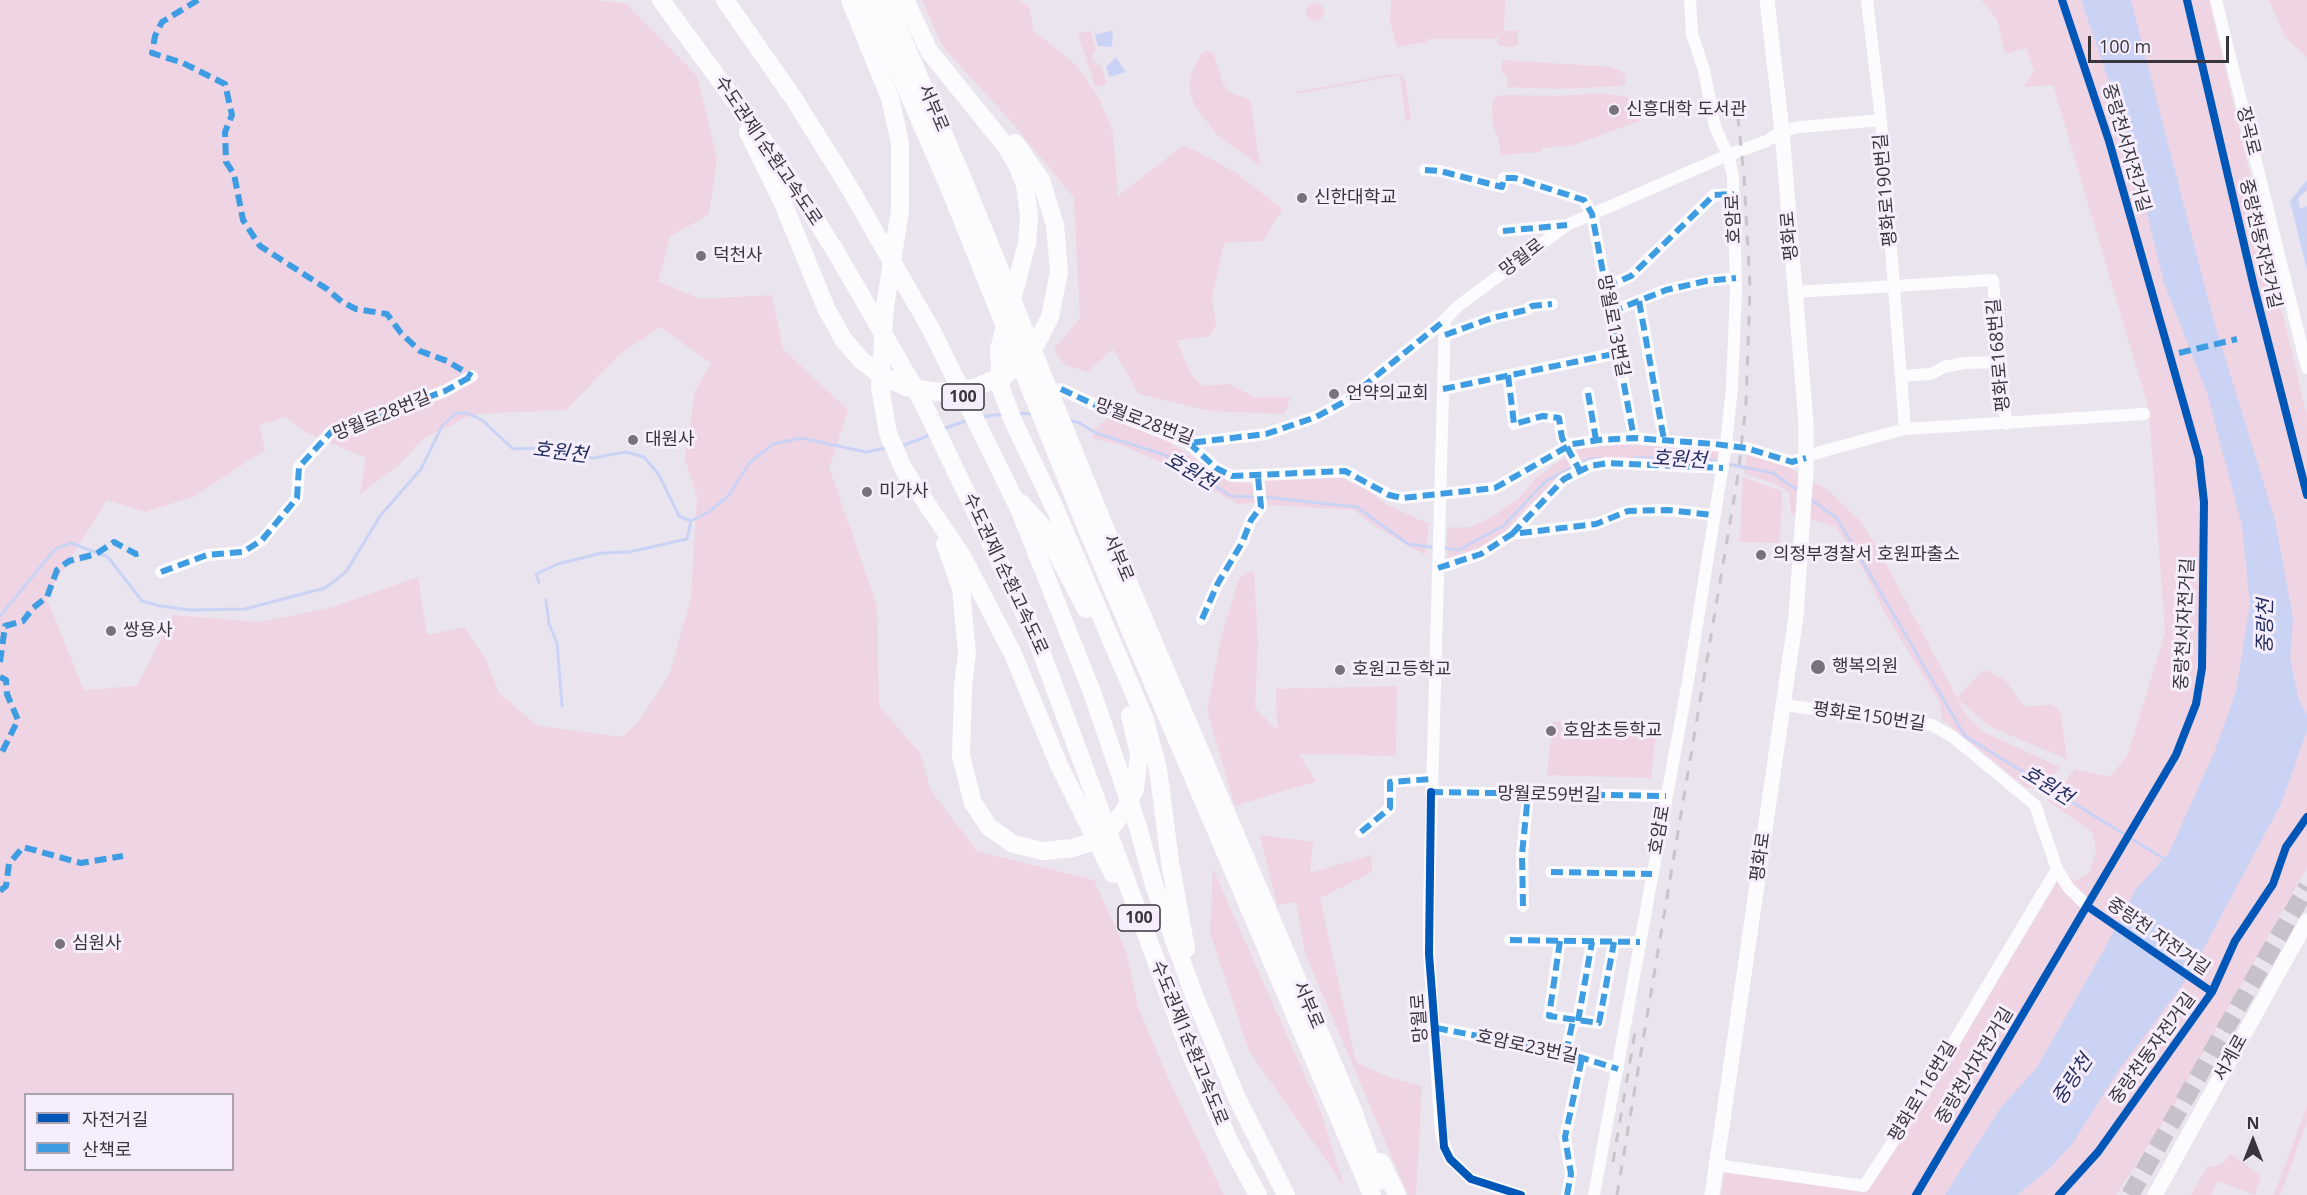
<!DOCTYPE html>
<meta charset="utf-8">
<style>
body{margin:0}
#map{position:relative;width:2307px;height:1195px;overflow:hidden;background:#eae4ef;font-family:"Open Sans","Noto Sans KR",sans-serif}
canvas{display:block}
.legend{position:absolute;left:24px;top:1093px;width:210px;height:78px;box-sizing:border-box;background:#f7eefd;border:2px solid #aba4b0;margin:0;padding:8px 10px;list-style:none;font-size:18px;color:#39353c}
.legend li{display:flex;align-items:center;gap:12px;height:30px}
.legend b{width:30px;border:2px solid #aba4b0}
.north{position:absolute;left:2223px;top:1111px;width:60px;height:60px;-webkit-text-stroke:4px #f7eefd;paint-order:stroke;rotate:0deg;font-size:16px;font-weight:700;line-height:24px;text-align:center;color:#39353c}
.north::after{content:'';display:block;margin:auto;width:21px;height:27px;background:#39353c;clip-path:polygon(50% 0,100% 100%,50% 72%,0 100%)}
.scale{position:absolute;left:2088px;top:36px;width:141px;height:27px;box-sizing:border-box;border:3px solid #39353c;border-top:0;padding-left:8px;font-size:18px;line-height:21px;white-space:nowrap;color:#39353c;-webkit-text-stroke:4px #f7eefd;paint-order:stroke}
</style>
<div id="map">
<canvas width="2307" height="1195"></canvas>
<ul class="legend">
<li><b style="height:8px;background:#0057b8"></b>자전거길</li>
<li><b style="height:8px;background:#3e9de2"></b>산책로</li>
</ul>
<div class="north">N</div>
<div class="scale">100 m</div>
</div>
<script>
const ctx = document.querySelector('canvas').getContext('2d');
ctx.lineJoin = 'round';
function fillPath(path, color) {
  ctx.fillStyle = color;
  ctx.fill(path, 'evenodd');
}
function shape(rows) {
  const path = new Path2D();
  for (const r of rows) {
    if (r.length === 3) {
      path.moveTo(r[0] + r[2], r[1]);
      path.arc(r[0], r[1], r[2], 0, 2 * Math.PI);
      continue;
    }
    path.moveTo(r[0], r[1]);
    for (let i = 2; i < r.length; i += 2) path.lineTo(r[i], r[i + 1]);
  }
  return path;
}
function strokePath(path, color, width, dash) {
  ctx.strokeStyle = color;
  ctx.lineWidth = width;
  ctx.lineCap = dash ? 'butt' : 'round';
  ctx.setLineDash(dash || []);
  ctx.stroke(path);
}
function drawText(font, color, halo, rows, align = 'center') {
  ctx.font = font + ' "Open Sans","Noto Sans KR",sans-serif';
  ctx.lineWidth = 6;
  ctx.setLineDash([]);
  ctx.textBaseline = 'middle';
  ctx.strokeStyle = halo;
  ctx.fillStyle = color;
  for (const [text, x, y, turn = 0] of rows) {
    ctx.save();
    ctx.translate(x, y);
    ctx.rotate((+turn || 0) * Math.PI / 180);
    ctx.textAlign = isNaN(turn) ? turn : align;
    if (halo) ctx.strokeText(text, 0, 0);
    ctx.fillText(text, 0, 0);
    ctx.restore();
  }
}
fillPath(shape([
 [0,0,595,0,626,4,697,76,717,159,709,214,670,237,658,281,700,299,772,295,783,349,848,410,829,468,877,605,879,706,921,754,930,789,977,851,1094,880,1126,951,1138,1007,1169,1080,1224,1195,0,1195],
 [660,327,711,363,695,391,685,459,697,497,691,598,669,676,641,718,623,737,538,726,499,693,486,660,464,627,427,635,418,577,333,607,260,622,173,615,137,686,84,690,46,597,107,500,145,512,195,496,265,450,259,425,286,417,303,431,366,458,360,494,399,465,424,438,474,414,566,410,619,355],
 [26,1094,232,1094,232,1170,26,1170],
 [922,0,1020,0,1029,7,1034,31,1075,64,1099,98,1113,133,1118,196,1184,145,1235,172,1282,209,1263,241,1224,243,1212,297,1216,325,1209,336,1177,341,1190,373,1203,386,1230,384,1253,397,1291,397,1284,414,1210,411,1139,394,1113,349,1087,372,1064,364,1054,349,1080,318,1074,198,1014,125,943,47],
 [1391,0,1505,0,1504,31,1518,30,1518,44,1511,47,1499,46,1497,40,1500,35,1493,39,1427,39,1427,42,1397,47,1390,21],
 [1981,0,2209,0,2307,417,2307,867,2173,1107,2116,1195,1721,1195,1725,1171,1866,1192,1954,1055,2056,883,2064,872,2075,881,2089,873,2096,852,2093,833,2048,801,2075,769,2110,777,2128,754,2165,633,2149,410,2053,85,2024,87,2034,71,2026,48,2005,54,1997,19],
 [2269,0,2307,0,2307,57,2285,37],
 [1315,12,9],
 [1090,31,1096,49,1092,54,1092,60,1101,66,1107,84,1095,87,1078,34],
 [1206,51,1213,53,1223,83,1229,92,1248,99,1251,104,1260,166,1215,133,1194,104,1190,92,1190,76,1202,53],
 [1503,60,1611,67,1624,73,1626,82,1622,86,1558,89,1507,87,1507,76,1501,72],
 [1393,74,1403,75,1405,81,1411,119,1406,121,1400,75,1296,94,1296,92],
 [1601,93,1627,97,1634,103,1639,121,1571,146,1541,148,1541,152,1501,155,1498,137,1493,126,1492,103,1496,97,1502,95,1559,96],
 [1109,417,1164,439,1232,482,1253,484,1256,503,1238,504,1168,465,1121,445,1092,438,1096,428],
 [1618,444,1719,450,1718,465,1598,462,1560,479,1525,509,1503,534,1479,551,1447,560,1447,528,1471,527,1494,516,1519,498,1537,477,1576,449],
 [1747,453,1784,465,1829,491,1862,523,1884,560,1967,717,1983,732,2060,767,2040,790,2025,787,1942,719,1940,703,1886,615,1862,567,1836,527,1791,513,1789,492,1775,484,1744,473],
 [1743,477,1782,491,1780,543,1740,542],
 [1341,478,1366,489,1386,504,1429,524,1425,555,1374,526,1354,510,1267,505,1265,481],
 [1254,570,1258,642,1255,708,1277,730,1276,689,1397,686,1396,756,1299,754,1316,781,1235,806,1207,711,1221,638,1239,578],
 [1982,671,1988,671,2006,681,2021,703,2028,707,2050,704,2057,707,2061,715,2067,759,1991,727,1962,703,1958,697],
 [1553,721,1656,732,1651,778,1547,775],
 [1260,835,1313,842,1310,873,1371,855,1372,872,1320,898,1356,1062,1388,1077,1422,1086,1416,1195,1408,1195,1305,953,1296,902,1277,905],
 [1213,869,1321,1112,1344,1186,1249,1051,1210,932],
 [2307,1106,2307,1122,2280,1195,2274,1195],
 [2230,1154,2261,1175,2255,1195,2217,1181,2211,1195,2191,1195,2207,1167,2221,1165]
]), '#efd4e3');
fillPath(shape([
 [2081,0,2131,0,2213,318,2275,520,2293,618,2290,658,2299,700,2307,715,2307,730,2282,802,2189,976,2116,1074,2073,1143,2049,1169,2017,1195,1945,1195,1999,1110,2037,1067,2105,948,2135,890,2169,853,2216,748,2236,691,2250,604,2242,526,2207,393,2164,283,2129,140],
 [1113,30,1112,47,1098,46,1095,35],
 [1116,57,1126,72,1109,77,1106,67],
 [2307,180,2307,190,2298,198,2300,209,2307,206,2307,270,2290,201]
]), '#cbd3f5');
strokePath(shape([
 [1016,413,1033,414],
 [980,417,1003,414],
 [1069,421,1078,422,1096,433,1165,455,1231,496,1257,497],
 [943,429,968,420],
 [902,446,932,434],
 [1634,458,1696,458,1720,462],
 [1581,463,1590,459,1601,459],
 [1727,464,1773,473,1800,492],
 [1264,497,1357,507,1408,544,1437,548],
 [1810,499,1837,518,1965,736,2166,860],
 [1443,548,1459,550,1503,526,1547,480,1575,466],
 [539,582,536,574,558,564,602,553,629,552,687,539,691,521],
 [546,600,549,624,557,643,562,706],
 [0,616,55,549,71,543,108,557,142,601,160,606,189,610,245,609,325,588,346,572,380,516,421,469,442,426,456,413,467,413,482,420,513,449,539,448,593,458,626,452,644,457,659,475,679,516,691,521,709,512,729,495,750,462,773,444,801,438,866,452,886,448]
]), '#cbd3f5', 3);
strokePath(shape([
 [2130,1195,2307,887]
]), '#c7c1cb', 18, [18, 9]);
strokePath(shape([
 [1867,0,1881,120,1905,429],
 [2216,0,2307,368],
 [1425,170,1440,171,1502,187,1504,178,1515,178,1584,200,1592,214,1634,438],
 [1503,231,1566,225],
 [1606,287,1631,276,1714,195,1734,194],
 [1795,292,1993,280,2006,424],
 [1639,301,1664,440],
 [1611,312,1666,290,1706,281,1736,278],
 [1445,320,1429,902,1429,954,1441,1135,1450,1159,1471,1179,1521,1195],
 [1445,335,1492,318,1526,310,1532,306,1552,304],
 [1508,375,1514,424,1543,416,1559,418,1562,438,1580,471],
 [1901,376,1931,374,1944,367,1965,363,2000,362],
 [1061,389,1110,412,1189,443,1266,434,1316,417,1344,402,1445,320,1457,307,1567,225,1728,155,1767,141,1782,131,1800,127,1881,120],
 [1443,389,1618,353],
 [1588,393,1596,440],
 [1189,443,1216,468,1232,476,1345,471,1389,495,1402,498,1495,488,1572,444,1599,440,1634,438,1746,448,1792,462,1820,452,1905,429,2144,414],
 [1512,534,1564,479,1590,466,1608,463,1723,468],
 [1438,568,1481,554,1512,534,1596,524,1628,511,1667,510,1714,515],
 [161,572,207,555,243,552,262,540,297,498,299,467,331,432,445,391,472,376],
 [1202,619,1218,583,1242,543,1251,520,1261,507,1258,477],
 [1784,705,1932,725,1953,737,2035,805,2057,869,2068,887,2087,906],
 [1431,792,1666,796],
 [1361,832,1390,808,1390,782,1432,779],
 [1551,872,1652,874],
 [1523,906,1522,854,1528,795],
 [1510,940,1640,942],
 [1560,941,1549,1016,1599,1023,1614,942],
 [1578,1021,1592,942],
 [1436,1028,1566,1053,1618,1069],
 [1566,1053,1573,1020],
 [1716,1165,1864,1186,1908,1119,2057,869],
 [1567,1195,1571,1174,1565,1137,1582,1058],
 [1594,1195,1688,681,1726,445,1732,387,1736,289,1733,176,1728,155,1715,127,1704,70,1692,34,1690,0]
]), '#fcfbfd', 12);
strokePath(shape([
 [1712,1195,1796,616,1806,472,1806,423,1782,131,1767,0],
 [2155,1195,2307,921]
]), '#fcfbfd', 15);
strokePath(shape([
 [661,0,777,159,836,252,922,401,1035,635,1190,1052,1230,1143,1258,1195],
 [725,0,794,99,846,182,932,331,1020,511,1092,692,1138,827,1154,885,1194,995,1236,1096,1286,1195],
 [850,0,890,98,900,143,900,210,885,307,880,387,888,433,904,470,962,556,1013,654,1058,763,1113,874],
 [868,0,948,185,1086,527,1372,1195],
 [886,0,963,179,1102,521,1354,1113,1378,1181],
 [905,0,929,51,1005,145,1017,165,1025,185,1029,216,1027,243,999,349,1001,389,1014,423,1057,513,1144,717,1158,769,1170,862,1186,949],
 [748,132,783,203,826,308,843,339,862,361,882,376,906,387,937,392,974,388,1007,374,1035,346,1050,317,1059,272,1055,225,1041,180,1015,143],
 [1021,503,1043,527,1086,609],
 [945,544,961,588,967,654,963,686,961,756,973,803,989,827,1013,844,1043,851,1073,848,1095,841,1112,827,1126,808,1135,789,1139,754,1130,715],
 [1381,1162,1397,1195]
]), '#fcfbfd', 18);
strokePath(shape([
 [1613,1162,1635,1032],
 [1617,1195,1738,475,1746,404,1750,287,1744,176,1736,99]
]), '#c7c5c9', 3, [10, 10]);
strokePath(shape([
 [198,0,162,22,155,36,152,53,183,63,225,84,232,115,225,132,226,162,234,174,243,220,260,246,327,289,342,302,356,309,387,314,401,333,420,351,447,361,472,376],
 [1425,170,1440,171,1502,187,1504,178,1515,178,1584,200,1592,214,1634,438],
 [1503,231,1567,225],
 [1606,287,1631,276,1714,195,1734,194],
 [1639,301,1664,440],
 [1611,312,1666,290,1706,281,1736,278],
 [1445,335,1492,318,1526,310,1532,306,1552,304],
 [2179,353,2237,339],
 [1508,375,1514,424,1543,416,1559,418,1562,438,1580,471],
 [1061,389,1110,412,1189,443,1266,434,1316,417,1344,402,1445,320],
 [1443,389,1618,353],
 [1588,393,1596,440],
 [1189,443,1216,468,1232,476,1345,471,1389,495,1402,498,1495,488,1572,444,1599,440,1634,438,1715,444,1746,448,1792,462,1806,458],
 [1512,534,1564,479,1590,466,1608,463,1723,468],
 [1438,568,1481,554,1512,534,1596,524,1628,511,1667,510,1714,515],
 [161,572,207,555,243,552,262,540,297,498,299,467,331,432,445,391,472,376],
 [1202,619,1218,583,1242,543,1251,520,1261,507,1258,477],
 [0,662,5,626,23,621,33,608,47,597,57,570,69,561,96,554,114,542,136,554,140,553],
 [0,677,6,680,7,694,18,720,0,756],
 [1431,792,1666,796],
 [1361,832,1390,808,1390,782,1432,779],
 [1551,872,1652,874],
 [0,891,6,886,9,864,23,847,81,863,123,856],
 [1523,906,1522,854,1528,795],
 [1510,940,1640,942],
 [1560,941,1549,1016,1599,1023,1614,942],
 [1578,1021,1592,942],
 [1436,1028,1566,1053,1618,1069],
 [1566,1053,1573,1020],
 [1567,1195,1571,1174,1565,1137,1582,1058]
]), '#3e9de2', 6, [12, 6]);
strokePath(shape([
 [2187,0,2254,287,2307,495],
 [1431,792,1429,954,1444,1147,1450,1159,1471,1179,1521,1195],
 [2087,906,2212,992],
 [1916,1195,2176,755,2196,704,2202,668,2204,502,2199,458,2109,141,2062,0],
 [2059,1195,2098,1152,2212,992,2235,941,2273,884,2286,847,2307,817]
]), '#0057b8', 8);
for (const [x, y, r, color] of [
 [1614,110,6,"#77727b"],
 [1302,198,6,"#77727b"],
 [701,256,6,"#77727b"],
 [1334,394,6,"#77727b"],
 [633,440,6,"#77727b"],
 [867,492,6,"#77727b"],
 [1761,555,6,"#77727b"],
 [111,631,6,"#77727b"],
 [1818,667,8,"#77727b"],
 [1340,670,6,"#77727b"],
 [1551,731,6,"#77727b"],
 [60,944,6,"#77727b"]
]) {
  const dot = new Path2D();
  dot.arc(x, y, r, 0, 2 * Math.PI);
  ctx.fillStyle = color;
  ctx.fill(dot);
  strokePath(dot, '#f7eefd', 2);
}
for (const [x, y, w] of [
 [963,397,42],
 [1139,918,42]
]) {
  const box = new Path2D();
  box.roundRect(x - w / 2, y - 13, w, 26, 4.5);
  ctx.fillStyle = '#f7eefd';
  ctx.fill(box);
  strokePath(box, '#39353c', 1.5);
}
drawText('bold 16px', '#39353c', null, [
 ["100",963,397],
 ["100",1139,918]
]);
drawText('18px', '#39353c', '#f7eefd', [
 ["서부로",933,108,67],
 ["장곡로",2248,131,76],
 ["중랑천서자전거길",2126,148,74],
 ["수도권제1순환고속도로",768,151,56],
 ["평화로190번길",1886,190,-95],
 ["호암로",1734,219,-92],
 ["평화로",1790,236,-95],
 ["중랑천동자전거길",2260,244,77],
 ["망월로",1522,258,-37],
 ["망월로13번길",1613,326,79],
 ["평화로168번길",1999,355,-95],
 ["망월로28번길",382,416,-22],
 ["망월로28번길",1144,422,20],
 ["서부로",1118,558,67],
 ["수도권제1순환고속도로",1005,574,65],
 ["중랑천서자전거길",2185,624,-87],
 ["평화로150번길",1869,717,8],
 ["망월로59번길",1549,795,1],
 ["호암로",1660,830,-80],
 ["평화로",1761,857,-82],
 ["중랑천 자전거길",2158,937,35],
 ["서부로",1308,1005,67],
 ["망월로",1420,1018,-94],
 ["수도권제1순환고속도로",1189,1043,68],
 ["호암로23번길",1527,1047,12],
 ["중랑천동자전거길",2153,1049,-54],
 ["서계로",2231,1058,-61],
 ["중랑천서자전거길",1975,1066,-59],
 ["평화로116번길",1923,1092,-59]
]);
drawText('18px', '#39353c', '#f7eefd', [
 ["신흥대학 도서관",1626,110],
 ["신한대학교",1314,198],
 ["덕천사",713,256],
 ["언약의교회",1346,394],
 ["대원사",645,440],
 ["미가사",879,492],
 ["의정부경찰서 호원파출소",1773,555],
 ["쌍용사",123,631],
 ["행복의원",1832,667],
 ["호원고등학교",1352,670],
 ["호암초등학교",1563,731],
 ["심원사",72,944]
], 'left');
drawText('italic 20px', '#232f62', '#f7eefd', [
 ["호원천",560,453,7],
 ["호원천",1679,460,3],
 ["호원천",1190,472,30],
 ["중랑천",2266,626,-89],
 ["호원천",2047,786,32],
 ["중랑천",2073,1080,-56]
]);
</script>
